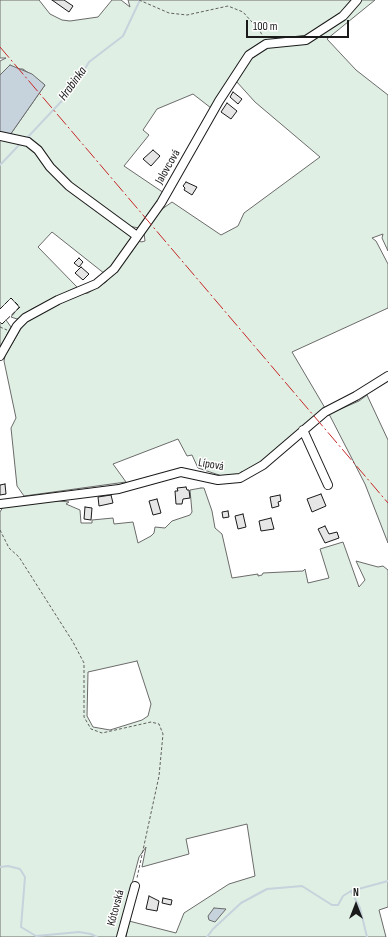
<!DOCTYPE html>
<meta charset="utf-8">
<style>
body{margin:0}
#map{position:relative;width:388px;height:937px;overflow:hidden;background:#fff;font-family:"Sofia Sans Condensed",sans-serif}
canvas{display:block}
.north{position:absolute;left:336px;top:885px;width:40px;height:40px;-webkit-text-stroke:3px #fff;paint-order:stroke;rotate:0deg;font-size:11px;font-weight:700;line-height:16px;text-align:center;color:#1a1a1a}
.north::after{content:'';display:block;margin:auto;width:14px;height:18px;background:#1a1a1a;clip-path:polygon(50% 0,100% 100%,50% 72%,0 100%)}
.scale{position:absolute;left:246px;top:20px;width:103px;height:18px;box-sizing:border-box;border:2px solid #1a1a1a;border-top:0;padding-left:5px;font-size:12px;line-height:14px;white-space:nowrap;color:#1a1a1a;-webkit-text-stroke:3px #fff;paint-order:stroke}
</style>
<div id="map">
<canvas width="388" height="937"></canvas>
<div class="north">N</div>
<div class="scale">100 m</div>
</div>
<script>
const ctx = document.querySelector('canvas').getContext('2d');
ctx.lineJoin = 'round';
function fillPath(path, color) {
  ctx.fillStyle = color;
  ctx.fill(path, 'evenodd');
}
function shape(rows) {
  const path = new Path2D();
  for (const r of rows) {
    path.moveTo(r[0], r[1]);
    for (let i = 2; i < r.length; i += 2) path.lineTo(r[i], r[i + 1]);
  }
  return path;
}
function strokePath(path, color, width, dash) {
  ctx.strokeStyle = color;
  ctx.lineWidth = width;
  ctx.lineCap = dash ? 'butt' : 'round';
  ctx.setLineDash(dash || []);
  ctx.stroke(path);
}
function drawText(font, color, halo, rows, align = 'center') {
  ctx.font = font + ' "Sofia Sans Condensed",sans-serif';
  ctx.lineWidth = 3;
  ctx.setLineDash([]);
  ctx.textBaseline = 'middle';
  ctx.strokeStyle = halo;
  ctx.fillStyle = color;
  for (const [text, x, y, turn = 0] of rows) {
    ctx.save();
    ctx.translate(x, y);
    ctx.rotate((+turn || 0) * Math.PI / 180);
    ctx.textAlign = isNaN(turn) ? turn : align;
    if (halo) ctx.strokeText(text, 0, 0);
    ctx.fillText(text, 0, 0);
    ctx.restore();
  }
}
const green = shape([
 [0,0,39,0,50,14,62,20,70,21,98,17,112,0,121,0,130,7,128,0,375,0,327,39,356,70,388,95,388,251,382,238,383,234,372,238,376,241,388,264,388,308,292,352,325,408,267,458,247,471,241,472,239,475,225,477,198,468,192,455,187,456,178,439,113,464,126,482,24,496,17,486,11,428,16,418,4,361,5,356,23,325,38,312,76,295,88,293,106,282,138,240,141,242,145,241,144,233,158,212,172,202,221,235,238,226,244,213,320,157,255,102,236,81,211,108,193,94,157,109,143,130,149,135,124,166,164,193,139,228,128,226,134,236,105,274,52,232,38,247,77,287,32,309,21,318,17,319,11,317,19,307,11,298,0,309,0,139,10,135,45,85,23,69,7,69,0,75,0,61,6,58,0,58,0,0],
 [6,320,11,327,0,348,0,322,2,324,6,320],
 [367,395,388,440,388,543,365,484,329,414,359,401,367,395],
 [201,488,204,488,212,511,215,528,222,534,232,578,258,574,258,576,262,575,263,573,303,571,305,569,308,583,329,578,320,549,343,542,359,587,365,580,356,561,378,567,383,566,388,570,388,907,379,910,386,937,126,937,129,921,176,933,184,913,229,884,255,876,247,824,186,839,189,854,142,867,146,847,139,857,118,937,0,937,0,512,3,507,50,500,69,502,66,504,80,510,81,523,92,523,92,520,113,518,114,524,133,522,138,543,151,536,154,533,155,527,165,528,172,521,190,515,192,512,190,490,201,488],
 [137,661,151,704,148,716,142,720,110,730,93,727,87,716,88,672,137,661]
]);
fillPath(green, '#e0efe3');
strokePath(green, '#6a6a6a', 1);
const water = shape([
 [10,65,32,74,45,85,10,135,0,135,0,75,10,65],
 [214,908,226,909,215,922,209,920,208,916,214,908]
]);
fillPath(water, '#c6d2dc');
strokePath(water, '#6a6a6a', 1);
strokePath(shape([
 [26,139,72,90,89,62,123,36,140,0],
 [0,165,21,143],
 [0,867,8,866,20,869,25,877,21,927,36,936,79,932,91,934,97,937],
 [351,891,360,908,367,937],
 [207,937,213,929,241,903,267,889,302,886,332,905,338,905,343,896,351,891,388,881]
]), '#c6d2dc', 2);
const building = shape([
 [52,0,64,0,73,6,69,12,52,0],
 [233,92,242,99,238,104,230,97,233,92],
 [227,103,237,111,231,119,221,112,227,103],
 [153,150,160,156,151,166,143,159,153,150],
 [186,182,197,187,192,195,184,190,185,188,183,186,186,182],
 [79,258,83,262,79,267,74,263,79,258],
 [81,267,89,274,83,280,75,273,81,267],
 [5,484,6,494,0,495,0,485,5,484],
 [186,487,187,490,189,490,190,498,183,499,182,504,176,504,175,491,178,491,177,488,186,487],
 [321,494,326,506,312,512,307,499,321,494],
 [111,495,113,503,99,506,98,497,111,495],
 [280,495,281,501,278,502,279,506,272,508,270,497,280,495],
 [157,499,161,513,153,515,149,501,157,499],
 [85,507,92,508,91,520,84,519,85,507],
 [228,511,229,517,223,518,222,512,228,511],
 [243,514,246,527,238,529,235,516,243,514],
 [271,518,274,529,261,531,259,521,271,518],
 [325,526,329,534,337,532,339,538,325,543,318,529,325,526],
 [149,896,159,901,157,911,146,909,149,896],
 [163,898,172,900,171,905,162,903,163,898]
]);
fillPath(building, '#e6e6e6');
strokePath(building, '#1a1a1a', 1);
const minor = shape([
 [0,136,28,142,38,150,50,167,69,186,137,236],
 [0,356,17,326,25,318,58,300,96,284,114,269,161,203,219,101,249,55,266,44,306,40,343,16,357,0],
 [303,430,328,485],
 [0,504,119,489,181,472,218,480,240,478,263,465,325,412,356,396,388,376],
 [121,937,135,886]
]);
strokePath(minor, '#1a1a1a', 10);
strokePath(shape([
 [139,0,169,13,187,15,228,6,243,12,260,31,263,37],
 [0,327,7,330],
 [0,530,9,548,19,557,73,642,84,663,84,717,91,729,102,733,151,722,159,724,163,734,159,776,137,878]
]), '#5f5f5f', 1, [3, 2]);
strokePath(minor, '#fff', 8);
strokePath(shape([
 [0,309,11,298,20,307,2,324,0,322]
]), '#1a1a1a', 1, [5, 2]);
strokePath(shape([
 [0,47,388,503]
]), '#c62828', 1, [14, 3, 2, 3]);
drawText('12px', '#1a1a1a', '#fff', [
 ["Jalovcová",168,167,-60],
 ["Lípová",211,465,10],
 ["Kótovská",116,908,-75]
]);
drawText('italic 13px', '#1a1a1a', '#fff', [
 ["Hrabinka",73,84,-54]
]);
</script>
